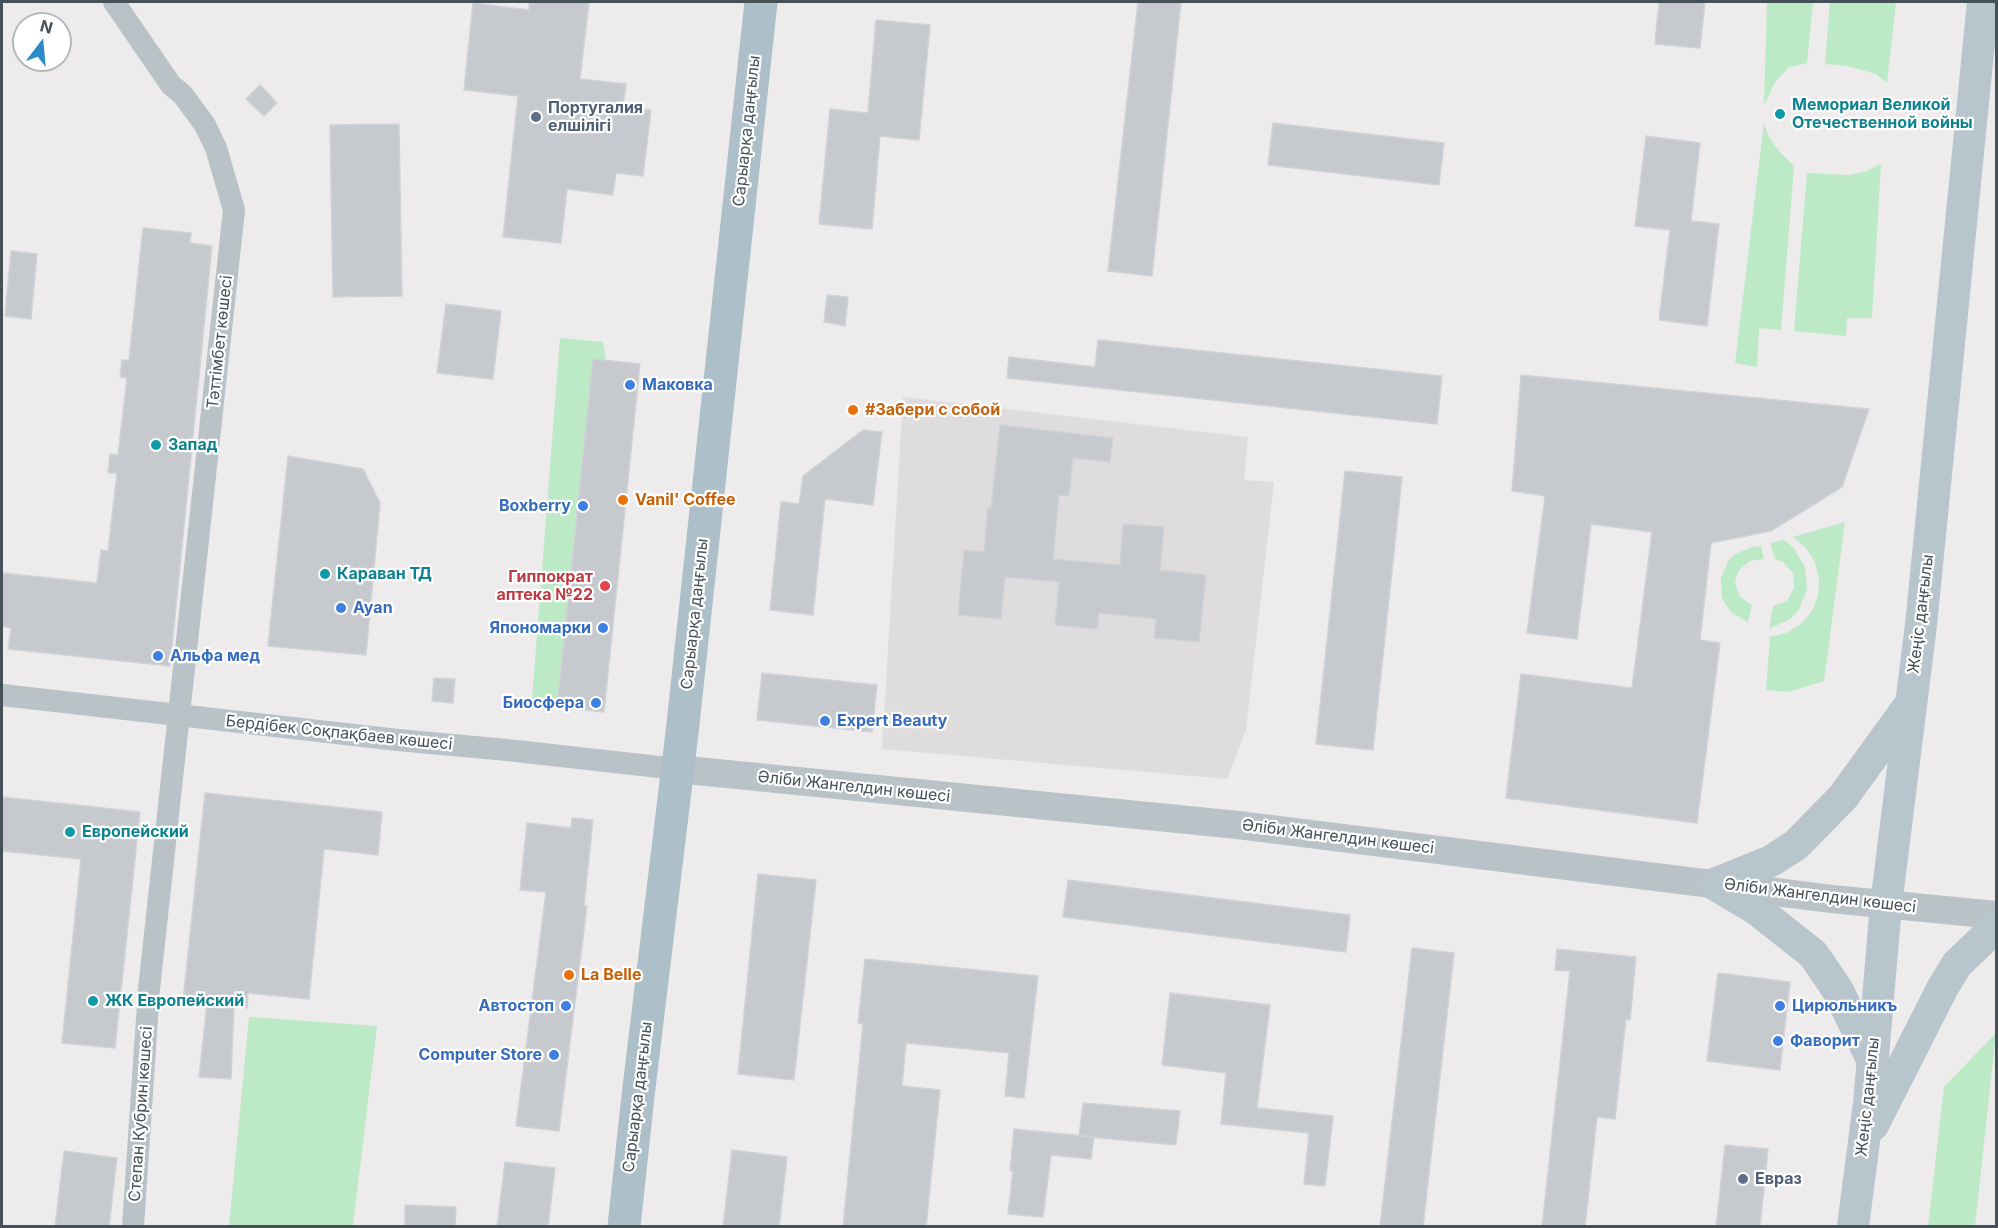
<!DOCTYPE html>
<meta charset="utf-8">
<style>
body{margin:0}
#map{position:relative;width:1998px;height:1228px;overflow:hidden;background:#eeebec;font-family:Inter,sans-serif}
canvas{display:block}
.frame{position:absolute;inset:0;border:3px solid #465157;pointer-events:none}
.north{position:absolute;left:12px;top:12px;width:60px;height:60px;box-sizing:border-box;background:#fff;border:2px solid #b5b9bc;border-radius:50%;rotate:16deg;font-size:16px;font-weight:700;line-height:24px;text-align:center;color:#465157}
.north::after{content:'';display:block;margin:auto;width:21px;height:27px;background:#298bca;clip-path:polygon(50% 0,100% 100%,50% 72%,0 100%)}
</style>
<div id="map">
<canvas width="1998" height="1228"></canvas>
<div class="frame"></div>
<div class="north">N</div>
</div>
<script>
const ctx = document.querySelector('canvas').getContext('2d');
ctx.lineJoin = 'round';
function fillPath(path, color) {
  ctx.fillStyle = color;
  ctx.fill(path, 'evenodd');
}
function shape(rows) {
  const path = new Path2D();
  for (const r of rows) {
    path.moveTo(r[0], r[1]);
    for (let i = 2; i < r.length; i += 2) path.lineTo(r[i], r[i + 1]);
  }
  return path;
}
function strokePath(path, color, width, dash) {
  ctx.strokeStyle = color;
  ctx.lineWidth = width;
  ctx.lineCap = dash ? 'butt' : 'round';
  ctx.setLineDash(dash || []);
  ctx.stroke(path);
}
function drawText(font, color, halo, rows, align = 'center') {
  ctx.font = font + ' Inter,sans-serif';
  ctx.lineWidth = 4.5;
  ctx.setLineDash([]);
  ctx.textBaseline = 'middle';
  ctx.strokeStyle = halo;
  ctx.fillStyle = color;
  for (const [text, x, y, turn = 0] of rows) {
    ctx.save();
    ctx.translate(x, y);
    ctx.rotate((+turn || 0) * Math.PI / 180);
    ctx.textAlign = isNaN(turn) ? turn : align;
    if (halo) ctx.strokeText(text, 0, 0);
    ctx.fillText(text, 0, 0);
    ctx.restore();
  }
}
fillPath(shape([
 [903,397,1248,437,1244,480,1274,482,1246,730,1227,779,882,749]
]), '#dfdcdd');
fillPath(shape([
 [1767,2,1813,2,1807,63,1789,67,1775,82,1764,105],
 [1830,2,1896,2,1887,83,1876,74,1847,66,1825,64],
 [1764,123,1769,137,1778,150,1794,166,1781,330,1759,328,1757,367,1735,363],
 [1881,164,1872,318,1847,318,1846,336,1794,331,1807,173,1849,175,1864,172],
 [560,338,603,342,606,361,593,360,557,707,532,699],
 [1845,522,1824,681,1788,692,1766,690,1770,637,1786,633,1801,624,1812,611,1818,596,1819,579,1815,562,1806,548,1793,537],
 [1784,540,1793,547,1805,567,1807,590,1798,611,1790,619,1769,629,1773,606,1787,601,1794,588,1793,573,1783,562,1775,559,1770,543],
 [1761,546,1764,559,1750,561,1739,570,1736,577,1735,584,1740,597,1752,605,1748,622,1732,613,1726,605,1722,597,1721,578,1728,561,1735,554,1752,547],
 [249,1017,377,1026,353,1226,229,1226],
 [1996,1033,1975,1226,1928,1226,1944,1087]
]), '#bce9c6');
const building = shape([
 [529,2,589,2,580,79,626,84,623,107,651,110,643,176,616,173,613,195,567,189,561,243,503,237,518,96,464,90,473,3,529,10,529,2],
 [1138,2,1181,2,1152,276,1108,271,1138,2],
 [1659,2,1705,2,1700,48,1655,44,1659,2],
 [876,20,930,25,919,140,880,136,872,229,819,224,830,109,868,113,876,20],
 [260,85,277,103,264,116,246,99,260,85],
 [1273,123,1444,143,1439,185,1268,165,1273,123],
 [399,124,402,296,333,297,330,125,399,124],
 [1646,136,1700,143,1691,221,1719,224,1707,326,1659,320,1670,230,1635,226,1646,136],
 [143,228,191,233,190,243,212,246,170,666,8,649,11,628,2,626,2,573,97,583,101,550,108,551,117,473,108,473,110,454,118,455,127,378,120,377,122,360,129,360,143,228],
 [11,251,37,254,31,319,5,316,11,251],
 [827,295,848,297,845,326,824,322,827,295],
 [446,304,501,311,493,379,437,373,446,304],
 [1098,340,1442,376,1437,424,1007,378,1009,357,1095,367,1098,340],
 [593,359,640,364,604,712,557,707,593,359],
 [1521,375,1869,409,1842,487,1771,531,1711,543,1700,640,1720,643,1697,823,1506,798,1521,674,1632,688,1652,532,1591,524,1577,639,1527,633,1545,496,1512,491,1521,375],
 [1000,425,1113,438,1110,462,1073,458,1069,496,1059,495,1053,559,1120,565,1123,524,1164,527,1160,570,1206,575,1199,642,1154,638,1156,619,1099,613,1097,629,1055,625,1059,582,1005,577,1001,619,958,615,964,550,984,552,988,507,991,508,1000,425],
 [863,430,882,432,873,505,825,499,813,615,770,610,781,502,799,504,803,476,863,430],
 [288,456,363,469,380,503,366,655,268,646,288,456],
 [1345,471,1402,477,1373,750,1316,744,1345,471],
 [762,673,877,685,872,732,757,720,762,673],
 [434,678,455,679,453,703,432,701,434,678],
 [205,793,382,812,378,855,324,849,309,999,248,993,247,1008,234,1006,231,1079,199,1077,207,1003,183,1001,205,793],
 [2,797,140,812,115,1048,62,1043,81,859,2,851,2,797],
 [572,818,593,820,584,906,587,906,559,1131,516,1126,546,892,520,890,527,823,571,828,572,818],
 [758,874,816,880,794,1080,738,1074,758,874],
 [1068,880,1350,915,1346,952,1063,917,1068,880],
 [1412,948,1454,953,1423,1227,1380,1227,1412,948],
 [1557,949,1636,957,1630,1020,1626,1019,1615,1119,1597,1117,1585,1227,1542,1227,1570,971,1555,970,1557,949],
 [865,959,1038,976,1024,1098,1005,1096,1009,1053,906,1043,902,1086,940,1090,926,1227,843,1227,863,1024,858,1023,865,959],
 [1718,973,1790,982,1780,1070,1707,1061,1718,973],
 [1170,993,1270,1005,1257,1108,1333,1116,1325,1186,1304,1184,1309,1133,1221,1124,1226,1073,1162,1065,1170,993],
 [1083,1103,1180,1111,1176,1145,1079,1136,1083,1103],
 [1014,1129,1094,1137,1091,1159,1051,1155,1043,1217,1008,1214,1013,1171,1010,1171,1014,1129],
 [1725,1145,1768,1149,1760,1227,1716,1227,1725,1145],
 [732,1150,787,1157,779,1227,723,1227,732,1150],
 [64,1151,117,1158,109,1227,55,1227,64,1151],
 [505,1162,555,1168,548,1227,497,1227,505,1162],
 [405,1205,456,1207,455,1227,405,1227,405,1205]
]);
fillPath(building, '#c6c9cd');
strokePath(building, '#d0d3d6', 1.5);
strokePath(shape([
 [114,2,171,85,183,95,205,125,216,148,234,210,149,989,133,1226],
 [2,695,398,740,507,750,677,769]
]), '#b8c2c7', 22);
strokePath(shape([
 [677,769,1238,825,1832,899,1996,915]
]), '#b8c2c7', 28);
strokePath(shape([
 [1714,884,1771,861,1796,845,1843,797,1909,706],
 [1714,884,1756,909,1813,954,1837,989,1873,1061],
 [1873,1125,1943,987,1957,964,1996,927],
 [1853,1226,1869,1103,1886,905,1921,625,1983,2]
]), '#b8c5cc', 32);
strokePath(shape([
 [624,1226,638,1096,682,733,761,2]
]), '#adbfc8', 33);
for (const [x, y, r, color] of [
 [1780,114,6,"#0f9aa8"],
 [536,117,6,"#5c6f8a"],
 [630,385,6,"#3f7fe0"],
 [853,410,6,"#e8710a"],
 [156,445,6,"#0f9aa8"],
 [623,500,6,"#e8710a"],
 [583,506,6,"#3f7fe0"],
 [325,574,6,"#0f9aa8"],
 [605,586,6,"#e0444e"],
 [341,608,6,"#3f7fe0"],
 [603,628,6,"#3f7fe0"],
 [158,656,6,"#3f7fe0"],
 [596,703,6,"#3f7fe0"],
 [825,721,6,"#3f7fe0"],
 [70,832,6,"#0f9aa8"],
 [569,975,6,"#e8710a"],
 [93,1001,6,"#0f9aa8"],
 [566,1006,6,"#3f7fe0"],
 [1780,1006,6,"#3f7fe0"],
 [1778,1041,6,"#3f7fe0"],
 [554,1055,6,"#3f7fe0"],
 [1743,1179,6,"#5c6f8a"]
]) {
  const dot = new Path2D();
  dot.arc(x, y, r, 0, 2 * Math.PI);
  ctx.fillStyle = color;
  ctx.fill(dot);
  strokePath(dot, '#fff', 2);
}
drawText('bold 16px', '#0d838f', '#fff', [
 ["Мемориал Великой",1792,105],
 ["Отечественной войны",1792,123],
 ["Запад",168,445],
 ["Караван ТД",337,574],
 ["Европейский",82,832],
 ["ЖК Европейский",105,1001]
], 'left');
drawText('bold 16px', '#4e5e75', '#fff', [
 ["Португалия",548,108],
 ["елшілігі",548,126],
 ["Евраз",1755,1179]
], 'left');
drawText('16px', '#465157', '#fff', [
 ["Сарыарқа даңғылы",747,131,-84],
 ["Тәттімбет көшесі",220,342,-84],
 ["Сарыарқа даңғылы",695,614,-84],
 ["Жеңіс даңғылы",1921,614,-83],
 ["Бердібек Соқпақбаев көшесі",339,733,6],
 ["Әліби Жангелдин көшесі",854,787,6],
 ["Әліби Жангелдин көшесі",1338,837,7],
 ["Әліби Жангелдин көшесі",1820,896,7],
 ["Сарыарқа даңғылы",638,1097,-83],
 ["Жеңіс даңғылы",1868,1097,-84],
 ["Степан Кубрин көшесі",141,1114,-86]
]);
drawText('bold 16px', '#366cbe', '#fff', [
 ["Маковка",642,385],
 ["Boxberry",571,506,"right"],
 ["Ayan",353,608],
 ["Япономарки",591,628,"right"],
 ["Альфа мед",170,656],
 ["Биосфера",584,703,"right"],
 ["Expert Beauty",837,721],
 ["Автостоп",554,1006,"right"],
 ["Цирюльникъ",1792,1006],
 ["Фаворит",1790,1041],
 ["Computer Store",542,1055,"right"]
], 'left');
drawText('bold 16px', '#c56008', '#fff', [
 ["#Забери с собой",865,410],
 ["Vanil' Coffee",635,500],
 ["La Belle",581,975]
], 'left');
drawText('bold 16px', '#be3a42', '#fff', [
 ["Гиппократ",593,577],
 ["аптека №22",593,595]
], 'right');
</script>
